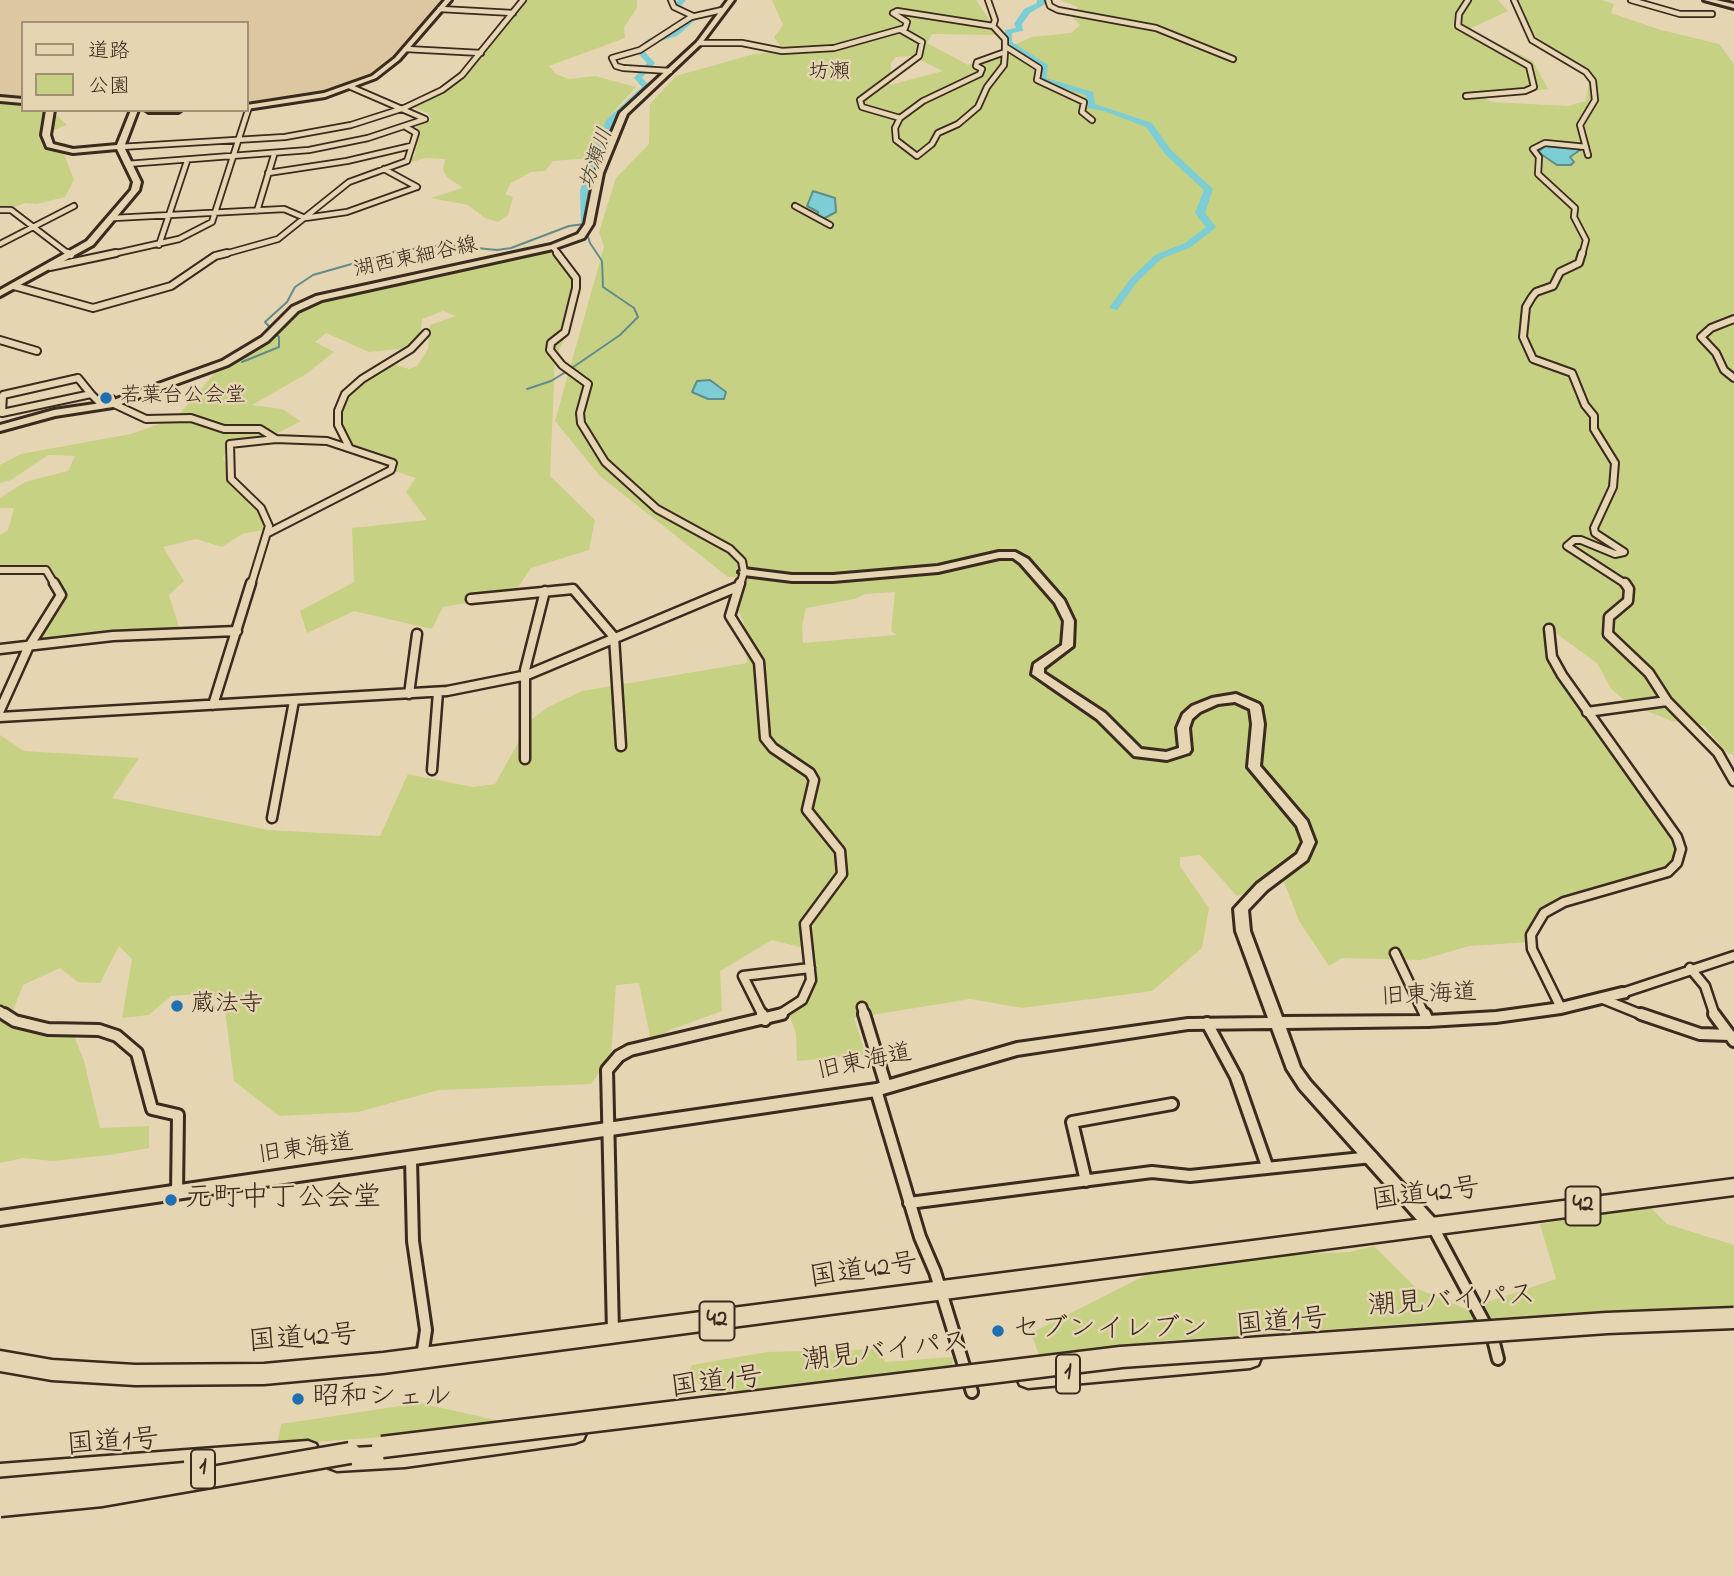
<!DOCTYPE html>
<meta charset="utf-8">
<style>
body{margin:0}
#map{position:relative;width:1734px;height:1576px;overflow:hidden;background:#e6d5b2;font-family:"Indie Flower","Klee One",sans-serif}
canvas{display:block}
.legend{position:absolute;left:21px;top:21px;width:228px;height:91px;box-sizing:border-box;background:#e6d5b2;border:2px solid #a29177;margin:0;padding:9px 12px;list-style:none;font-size:21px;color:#3b2a1e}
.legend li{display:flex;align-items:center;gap:14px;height:35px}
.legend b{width:35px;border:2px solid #a29177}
</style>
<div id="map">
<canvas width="1734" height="1576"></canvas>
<ul class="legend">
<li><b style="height:9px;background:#e6d5b2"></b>道路</li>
<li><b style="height:19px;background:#c6d184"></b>公園</li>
</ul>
</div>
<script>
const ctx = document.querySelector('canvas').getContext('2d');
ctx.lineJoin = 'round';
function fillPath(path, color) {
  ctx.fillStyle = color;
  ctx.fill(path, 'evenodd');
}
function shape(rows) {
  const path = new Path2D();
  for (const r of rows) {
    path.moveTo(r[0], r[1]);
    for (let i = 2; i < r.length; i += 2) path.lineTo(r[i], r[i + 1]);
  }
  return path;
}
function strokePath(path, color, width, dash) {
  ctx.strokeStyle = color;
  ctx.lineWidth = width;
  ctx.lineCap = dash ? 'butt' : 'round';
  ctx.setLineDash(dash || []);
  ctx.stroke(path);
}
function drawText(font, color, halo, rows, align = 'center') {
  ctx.font = font + ' "Indie Flower","Klee One",sans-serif';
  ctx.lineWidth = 5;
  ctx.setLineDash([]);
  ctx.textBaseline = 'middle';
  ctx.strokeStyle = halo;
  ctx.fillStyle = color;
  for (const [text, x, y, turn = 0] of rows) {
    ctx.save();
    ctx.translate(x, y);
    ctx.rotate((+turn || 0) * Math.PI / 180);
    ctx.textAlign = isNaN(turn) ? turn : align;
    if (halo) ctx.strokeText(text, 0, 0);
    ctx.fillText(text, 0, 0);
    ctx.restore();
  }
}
fillPath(shape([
 [0,0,445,0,389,64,371,77,345,88,289,102,247,106,247,23,23,23,23,99,0,97]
]), '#dcc7a1');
fillPath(shape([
 [523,0,637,0,637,8,624,27,625,38,549,66,556,74,569,79,595,76,636,87,606,120,595,155,592,158,553,161,545,171,531,172,511,183,505,194,513,197,508,215,498,222,485,218,468,205,431,198,463,188,447,177,443,170,445,159,426,158,408,163,415,155,416,142,421,132,415,127,431,120,428,113,412,107,459,77],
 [772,0,976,0,1000,35,932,34,927,43,968,65,1032,37,1071,33,1080,25,1072,17,1078,7,1060,0,1498,0,1508,11,1469,29,1533,61,1548,89,1485,98,1492,102,1568,106,1586,101,1589,82,1578,64,1540,43,1529,26,1519,0,1602,0,1614,4,1611,13,1661,30,1719,44,1734,64,1734,755,1727,753,1704,726,1672,721,1629,704,1612,690,1597,663,1543,624,1552,658,1679,842,1677,863,1555,907,1532,942,1469,946,1421,960,1342,958,1329,966,1299,921,1283,879,1237,896,1200,855,1180,857,1180,866,1209,908,1202,948,1152,991,1022,1008,970,999,854,1018,866,1055,797,1061,796,1034,789,1013,811,980,807,949,772,940,720,971,722,1011,670,1030,651,1041,639,983,616,985,611,1057,591,1084,439,1090,358,1112,279,1116,234,1081,225,1010,212,993,171,996,149,1015,122,1018,132,959,119,946,100,983,78,982,60,968,23,985,13,1010,35,1029,73,1033,84,1061,100,1128,149,1126,149,1148,109,1155,53,1161,23,1158,0,1163,0,735,24,751,139,758,112,798,268,830,380,836,408,774,473,787,495,784,531,720,548,707,582,691,747,663,744,623,733,599,749,577,728,577,600,476,555,421,604,247,599,232,616,178,649,144,650,104,676,76,754,54,784,51,774,37,783,25],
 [911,56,943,71,890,85,891,63,896,57],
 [895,592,891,631,897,635,803,643,802,626,806,608,855,599,865,594],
 [0,101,23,104,23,110,51,110,67,125,43,134,46,146,64,154,74,180,65,197,37,204,25,203,12,208,0,208],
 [549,247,571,274,571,323,555,360,550,476,595,520,589,550,531,568,513,595,443,607,432,629,354,611,307,633,300,611,354,582,352,528,427,520,406,492,416,478,391,470,349,447,338,414,352,387,391,363,409,369,417,366,428,349,430,325,456,316,443,311,422,319,421,330,408,348,369,352,326,333,315,342,334,352,306,374,252,405,282,409,301,421,263,441,230,444,223,458,231,479,250,496,268,529,242,534,222,547,196,539,163,547,184,581,169,595,182,637,28,648,60,597,43,571,0,571,0,535,8,530,14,508,0,508,0,498,25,482,68,471,75,456,48,455,11,480,0,483,0,465,21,454,131,434,176,418,220,367,248,350,315,299],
 [1650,1207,1667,1224,1734,1245,1734,1306,1617,1310,1161,1341,1039,1355,1031,1333,1146,1275,1264,1256,1350,1252,1374,1246,1416,1288,1466,1309,1556,1279,1540,1224],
 [881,1349,885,1362,953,1357,952,1366,710,1396,689,1372,692,1365,767,1352],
 [420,1403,504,1422,382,1437,277,1445,281,1424]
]), '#c6d184');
const water = shape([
 [1546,145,1580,148,1580,150,1570,157,1574,162,1571,165,1557,165,1538,152,1546,145],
 [813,191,835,198,836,212,823,219,817,218,818,212,807,206,813,191],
 [710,380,726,392,724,399,708,399,692,392,697,381,710,380]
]);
fillPath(water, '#7ccdd4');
strokePath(water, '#628c8b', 2);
strokePath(shape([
 [242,362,279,347,279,337,265,322,287,302,295,287,313,275,397,251,446,245,497,250,511,248,569,226,584,224,590,243,602,261,603,287,634,308,638,317,620,335,569,370,551,381,527,389]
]), '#628c8b', 2);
fillPath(shape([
 [678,0,686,0,681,6,700,16,677,36,654,43,643,50,655,63,642,78,651,87,614,121,588,190,589,224,581,226,580,190,606,120,642,87,634,78,647,63,635,50,648,39,671,32,691,16,674,9,678,0],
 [1037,0,1045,0,1045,4,1030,13,1022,24,1023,31,1012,33,1012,42,1048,65,1046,78,1093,92,1095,104,1152,123,1171,150,1213,189,1205,213,1216,227,1214,229,1191,247,1161,259,1137,282,1117,310,1109,308,1131,278,1155,255,1185,243,1206,227,1195,213,1204,190,1165,154,1146,127,1104,111,1088,108,1086,95,1039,81,1041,67,1005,45,1005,30,1016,28,1014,24,1024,9,1037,3,1037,0]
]), '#7ccdd4');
const streetFar3 = shape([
 [671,0,674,7,693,16],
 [988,0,995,20,993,26],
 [1048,0,1050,6,1058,10,1156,28,1233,59],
 [1514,0,1532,40,1586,72,1593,81,1595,100,1580,125,1588,155],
 [1631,0,1680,14,1712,14],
 [440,9,513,13],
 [699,43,742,43,782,51,834,48,905,28,907,22,893,13,897,11,993,26,1005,39,1005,52],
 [1006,47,1039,68,1037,80,1084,102,1082,112,1092,120],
 [406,49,481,53],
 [1005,52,1004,65,987,87,978,107,958,124,938,133,932,144,917,156,896,140,895,128,900,118,923,101,980,74,982,69,976,66,977,62,1005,52],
 [670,71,623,68,616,66,612,58,640,50,691,17,722,10],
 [1466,96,1525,91,1534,87,1529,66,1458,26,1459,14,1468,0],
 [900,118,862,107,860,100,919,56,922,42,901,30],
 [120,147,285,137,351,125,404,108,442,90,462,75,523,0],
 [127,164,309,150,368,138,425,119,351,87],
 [384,169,417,187],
 [268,173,347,161,411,146],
 [795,206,830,225],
 [0,210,11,210,70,255],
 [257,211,274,155],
 [114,218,284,209,305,218,347,212,417,187],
 [0,244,74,206],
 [159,245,187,161],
 [553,247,559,255],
 [108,255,179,239,212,222,249,107],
 [221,255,278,239,349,182,407,161,416,133,406,127],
 [1582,255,1586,240,1574,217,1575,208,1538,174,1539,157,1533,149,1545,143,1586,147]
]);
const streetFar2 = shape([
 [68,253,71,255],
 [557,253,576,278,576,288,565,332,551,343,550,350,562,365,588,384,580,413,581,423,605,462,657,509,730,549,742,561,744,572,740,585],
 [1582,253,1579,263,1560,272,1553,286,1536,292,1532,297,1526,307,1523,337,1533,359,1572,373,1585,405,1594,416,1594,429,1615,463,1613,487,1594,528,1595,533,1624,552,1615,554,1581,540,1574,540,1567,546,1627,585],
 [50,267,116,253],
 [14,286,93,308,171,286,215,256,227,253],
 [1734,319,1711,328,1701,337,1716,353,1724,370,1734,378],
 [0,340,37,351],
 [78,378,91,394,2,413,3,395,78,378],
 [91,394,99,402,112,399],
 [114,404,146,419,191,418,224,429,260,429,276,439],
 [349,447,338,425,338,411,345,394,362,379,411,349,426,333],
 [0,570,46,570,55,585],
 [251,585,269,526,261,508,231,479,230,444,276,439,327,441,393,463,391,470,268,533]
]);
const streetFar1 = shape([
 [740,583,730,616,759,662,765,738,773,748,810,773,814,780,807,810,840,851,842,874,805,924,811,980,802,1000,777,1016],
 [1625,583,1629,589,1628,601,1609,617,1608,634,1649,673,1667,701,1718,753,1734,781],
 [471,599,573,589,614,637,621,746],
 [1549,629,1552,657,1562,675,1677,837,1681,849,1677,863,1668,872,1564,902,1544,913,1531,935,1532,949,1561,1008],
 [0,649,113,636,237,631],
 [409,694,417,634],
 [213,705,251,583],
 [0,710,28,648,61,595,54,583],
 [1587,712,1667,701],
 [0,717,447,691,527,675,737,587],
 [525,759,525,670,545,591],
 [432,770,438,692],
 [272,818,294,701],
 [1395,953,1425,1016],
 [1690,968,1705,986,1715,1016],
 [1622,993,1734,956],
 [1603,999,1645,1016],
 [862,1007,865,1016],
 [0,1011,7,1016],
 [763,1016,743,976,810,968]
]);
const street = shape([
 [4,1014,15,1021,48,1029,99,1030,117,1036,137,1053,152,1109,178,1115,177,1193],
 [762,1014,765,1020],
 [864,1014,886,1086],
 [1425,1014,1428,1021],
 [1641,1014,1700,1034,1730,1035],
 [1714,1014,1734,1041],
 [1207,1023,1236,1077,1267,1166],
 [876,1090,920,1237,935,1272,972,1392],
 [411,1159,413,1241,426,1330,422,1357],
 [1086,1181,1072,1122,1172,1104],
 [909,1203,1152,1172,1190,1176,1372,1157],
 [1433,1227,1493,1339,1498,1359],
 [613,1332,607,1070,619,1056,630,1050,782,1014]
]);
const secondary = shape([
 [445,0,451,0,399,60,376,78,325,97,247,109,247,105,324,93,372,76,395,58,445,0],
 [728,0,734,0,701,44,627,114,603,173,593,224,584,238,553,249,322,300,298,311,268,341,228,365,113,407,55,416,0,431,0,425,54,410,108,402,222,361,262,337,292,307,316,296,551,245,578,234,585,224,595,173,620,113,697,42,728,0],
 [1704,0,1716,0,1734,4,1734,8,1704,0],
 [0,97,23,99,23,103,0,101,0,97],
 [46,110,54,110,50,135,53,144,73,149,117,145,131,110,138,110,124,147,141,182,139,190,93,245,0,296,0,290,87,241,131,190,133,182,117,149,73,153,47,147,42,135,46,110],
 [146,110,181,110,178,112,149,112,146,110],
 [999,552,1015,552,1028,559,1064,600,1074,621,1073,646,1044,668,1044,673,1105,713,1141,749,1166,752,1179,748,1177,728,1183,714,1192,706,1212,698,1236,694,1259,704,1261,707,1264,724,1260,766,1307,821,1315,842,1307,860,1267,890,1248,910,1250,931,1282,1017,1428,1016,1496,1012,1561,1003,1622,988,1627,989,1629,993,1627,997,1622,998,1561,1013,1496,1022,1428,1026,1286,1028,1300,1067,1310,1081,1436,1220,1439,1225,1436,1230,1431,1232,1426,1230,1300,1089,1287,1069,1272,1028,1188,1029,1017,1055,876,1096,0,1225,0,1211,876,1084,1017,1043,1188,1019,1268,1018,1236,931,1234,909,1257,884,1297,854,1303,842,1297,826,1248,767,1252,724,1250,709,1235,702,1218,704,1200,712,1192,719,1189,728,1191,750,1189,753,1167,760,1134,756,1097,719,1032,674,1034,664,1062,645,1064,621,1055,603,1020,563,1013,558,999,558,938,572,833,581,792,581,744,575,739,572,744,569,792,575,833,575,938,566,999,552]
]);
const highway = shape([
 [1734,1179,1734,1195,383,1373,264,1384,135,1385,52,1380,0,1371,0,1351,52,1360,135,1365,264,1364,383,1353,1734,1179],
 [1250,1348,1258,1351,1261,1358,1258,1365,1250,1368,1028,1388,1020,1385,1017,1378,1020,1371,1028,1368,1250,1348],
 [575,1423,583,1426,586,1433,583,1440,575,1443,405,1467,337,1471,329,1468,326,1460,329,1452,337,1449,405,1445,575,1423],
 [308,1441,316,1444,319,1452,316,1460,308,1463,0,1486,0,1464,308,1441]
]);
strokePath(streetFar3, '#3b2a1e', 8);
strokePath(streetFar2, '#3b2a1e', 10);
strokePath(streetFar1, '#3b2a1e', 13);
strokePath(street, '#3b2a1e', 16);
strokePath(secondary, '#3b2a1e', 6);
strokePath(highway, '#3b2a1e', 5);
strokePath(streetFar3, '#e6d5b2', 4.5);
strokePath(streetFar2, '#e6d5b2', 6);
strokePath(streetFar1, '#e6d5b2', 8);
strokePath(street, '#e6d5b2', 10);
fillPath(secondary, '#e6d5b2');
fillPath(highway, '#e6d5b2');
const highwayBridge = shape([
 [382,1447,1121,1357,1607,1323,1734,1318],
 [0,1489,185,1473],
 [0,1506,102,1496,350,1453]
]);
strokePath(highwayBridge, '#3b2a1e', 25, []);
strokePath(highwayBridge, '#e6d5b2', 20);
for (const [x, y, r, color] of [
 [106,398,7,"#1f6fb2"],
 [177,1006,7,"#1f6fb2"],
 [171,1200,7,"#1f6fb2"],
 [998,1331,7,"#1f6fb2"],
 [298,1399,7,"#1f6fb2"]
]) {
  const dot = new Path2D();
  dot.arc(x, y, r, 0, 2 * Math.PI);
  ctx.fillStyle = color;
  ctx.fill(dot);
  strokePath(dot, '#e6d5b2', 2.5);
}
drawText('21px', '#3b2a1e', '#e6d5b2', [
 ["坊瀬",829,74]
]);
drawText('italic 21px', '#454239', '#e6d5b2', [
 ["坊瀬川",598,159,-71]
]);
drawText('21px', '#3b2a1e', '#e6d5b2', [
 ["湖西東細谷線",416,259,-12]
]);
drawText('21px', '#3b2a1e', '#e6d5b2', [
 ["若葉台公会堂",120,398]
], 'left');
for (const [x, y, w] of [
 [1583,1206,35],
 [717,1321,35],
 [1068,1374,24],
 [203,1469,24]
]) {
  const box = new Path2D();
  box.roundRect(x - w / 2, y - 19.5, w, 39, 5);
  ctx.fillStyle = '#e6d5b2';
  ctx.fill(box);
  strokePath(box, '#3b2a1e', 2);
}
drawText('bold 23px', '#3b2a1e', null, [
 ["42",1583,1206],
 ["42",717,1321],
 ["1",1068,1374],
 ["1",203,1469]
]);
drawText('24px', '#3b2a1e', '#e6d5b2', [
 ["旧東海道",1429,997,-3],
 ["旧東海道",865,1064,-12],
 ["旧東海道",306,1151,-8]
]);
drawText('24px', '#3b2a1e', '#e6d5b2', [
 ["蔵法寺",191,1006]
], 'left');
drawText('28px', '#3b2a1e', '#e6d5b2', [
 ["国道42号",1426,1197,-7],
 ["国道42号",864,1273,-8],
 ["潮見バイパス",1452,1303,-4],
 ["国道1号",1282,1325,-5],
 ["国道42号",303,1341,-4],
 ["潮見バイパス",886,1354,-7],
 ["国道1号",717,1385,-7],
 ["国道1号",113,1445,-4]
]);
drawText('28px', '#3b2a1e', '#e6d5b2', [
 ["元町中丁公会堂",185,1200],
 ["セブンイレブン",1012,1331],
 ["昭和シェル",312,1399]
], 'left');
</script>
